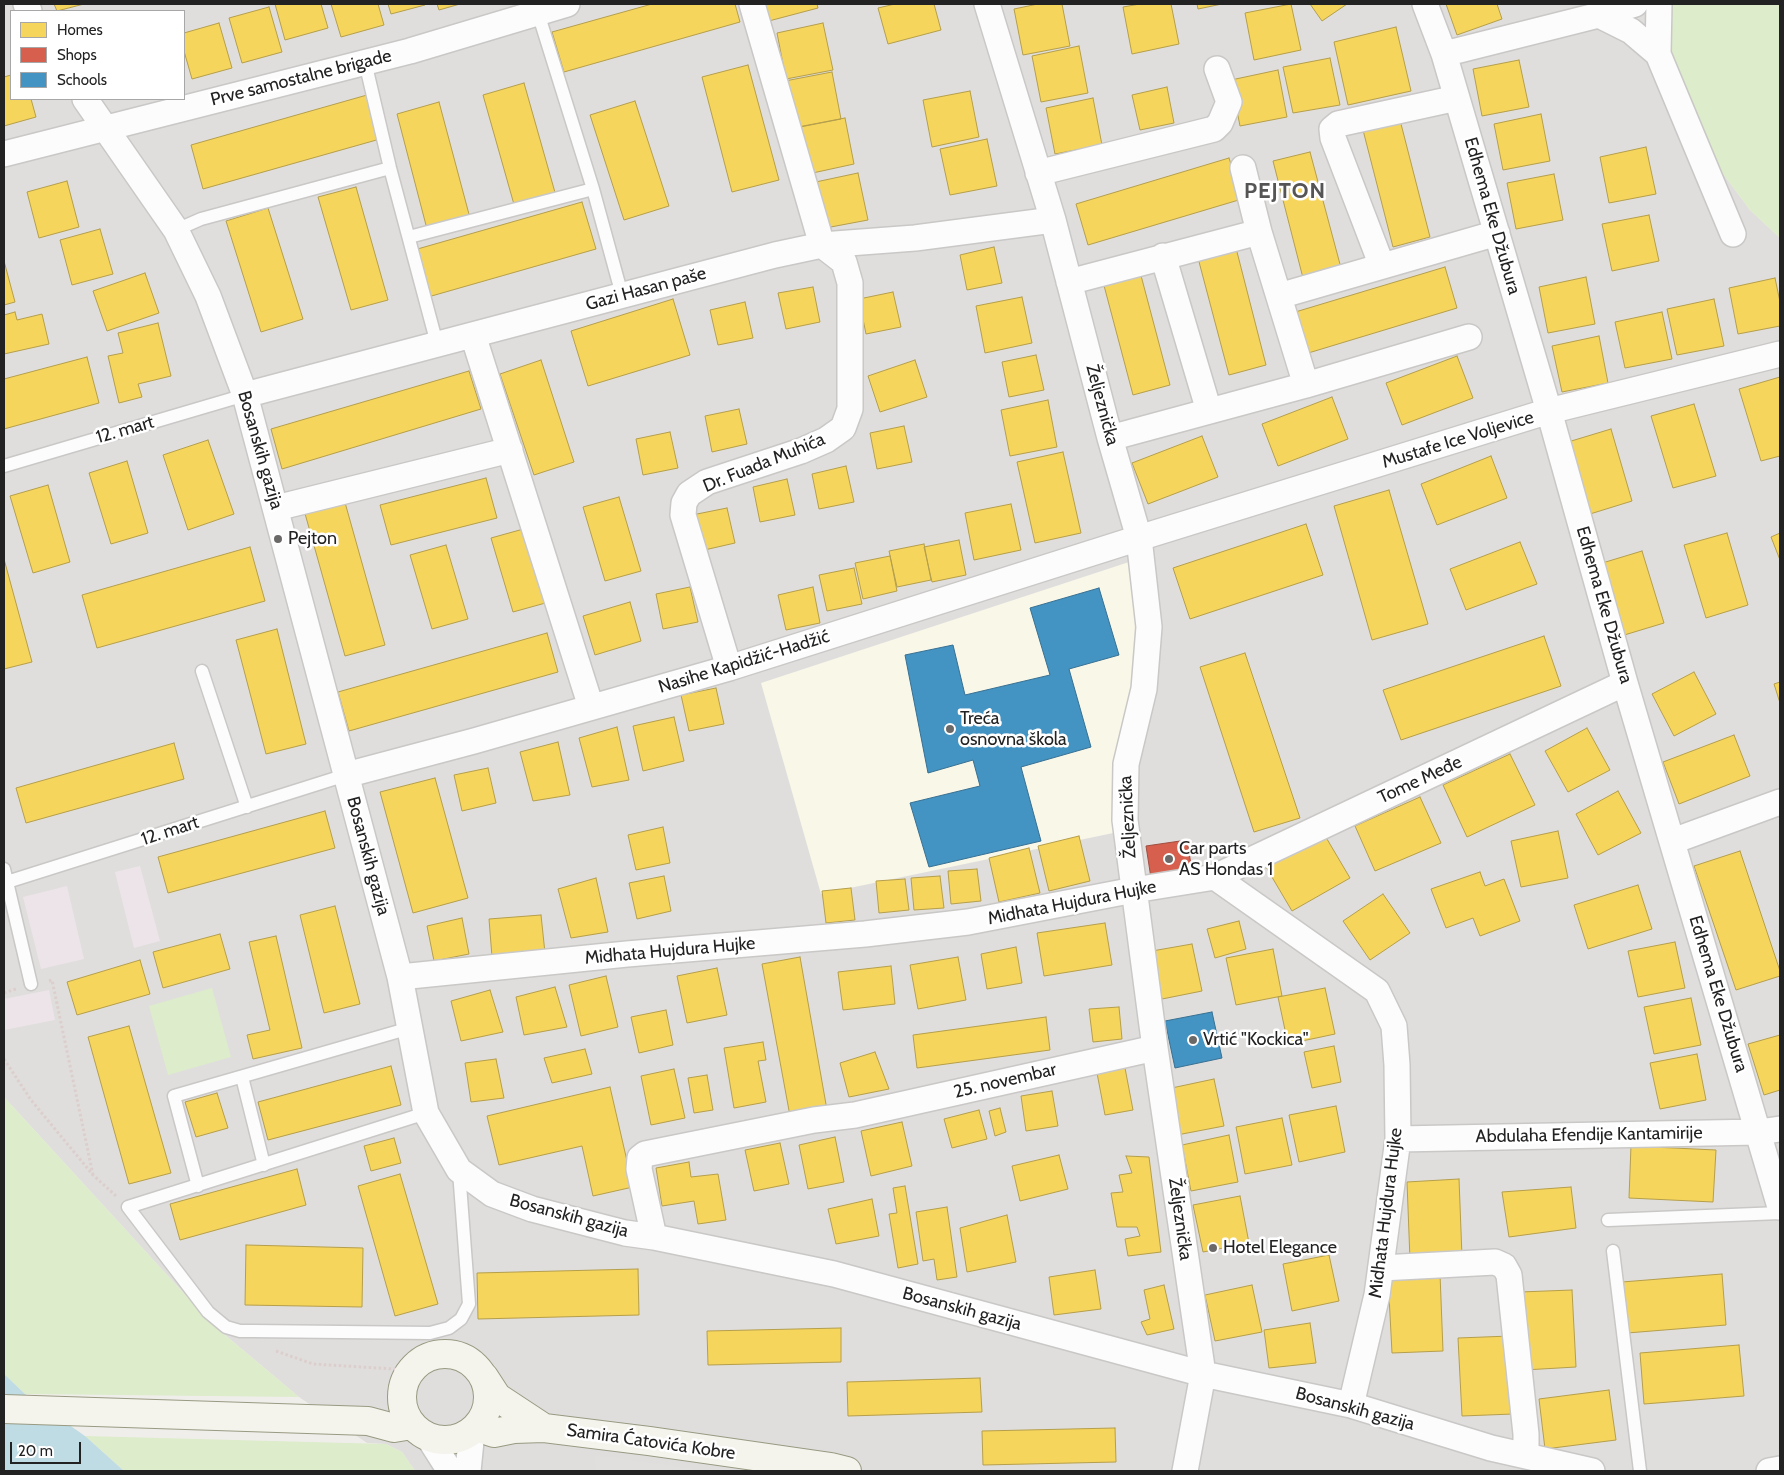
<!DOCTYPE html>
<meta charset="utf-8">
<style>
body{margin:0}
#map{position:relative;width:1784px;height:1475px;overflow:hidden;background:#f0eeeb;font-family:Cabin,sans-serif}
canvas{display:block}
.frame{position:absolute;inset:0;border:5px solid #222;pointer-events:none}
.legend{position:absolute;left:10px;top:10px;width:175px;height:90px;box-sizing:border-box;background:#fff;border:1px solid #a7a7a7;margin:0;padding:6px 9px;list-style:none;font-size:15px;color:#222}
.legend li{display:flex;align-items:center;gap:10px;height:25px}
.legend b{width:25px;border:1px solid #a7a7a7}
.scale{position:absolute;left:10px;top:1442px;width:71px;height:22px;box-sizing:border-box;border:2px solid #222;border-top:0;padding-left:6px;font-size:15px;line-height:18px;white-space:nowrap;color:#222;-webkit-text-stroke:4px #fff;paint-order:stroke}
</style>
<div id="map">
<canvas width="1784" height="1475"></canvas>
<div class="frame"></div>
<ul class="legend">
<li><b style="height:14px;background:#f6d55c"></b>Homes</li>
<li><b style="height:14px;background:#d6604d"></b>Shops</li>
<li><b style="height:14px;background:#4393c3"></b>Schools</li>
</ul>
<div class="scale">20 m</div>
</div>
<script>
const ctx = document.querySelector('canvas').getContext('2d');
ctx.lineJoin = 'round';
function fillPath(path, color) {
  ctx.fillStyle = color;
  ctx.fill(path, 'evenodd');
}
function shape(rows) {
  const path = new Path2D();
  for (const r of rows) {
    if (r.length === 3) {
      path.moveTo(r[0] + r[2], r[1]);
      path.arc(r[0], r[1], r[2], 0, 2 * Math.PI);
      continue;
    }
    path.moveTo(r[0], r[1]);
    for (let i = 2; i < r.length; i += 2) path.lineTo(r[i], r[i + 1]);
  }
  return path;
}
function strokePath(path, color, width, dash) {
  ctx.strokeStyle = color;
  ctx.lineWidth = width;
  ctx.lineCap = dash ? 'butt' : 'round';
  ctx.setLineDash(dash || []);
  ctx.stroke(path);
}
function drawText(font, color, halo, rows, align = 'center') {
  ctx.font = font + ' Cabin,sans-serif';
  ctx.lineWidth = 5;
  ctx.setLineDash([]);
  ctx.textBaseline = 'middle';
  ctx.strokeStyle = halo;
  ctx.fillStyle = color;
  for (const [text, x, y, turn = 0] of rows) {
    ctx.save();
    ctx.translate(x, y);
    ctx.rotate((+turn || 0) * Math.PI / 180);
    ctx.textAlign = isNaN(turn) ? turn : align;
    if (halo) ctx.strokeText(text, 0, 0);
    ctx.fillText(text, 0, 0);
    ctx.restore();
  }
}
fillPath(shape([
 [4,4,1666,4,1671,104,1750,210,1780,238,1780,1471,415,1471,402,1452,386,1444,367,1443,299,1397,212,1324,4,1097],
 [11,11,184,11,184,99,11,99]
]), '#dfdedc');
fillPath(shape([
 [140,866,160,941,134,948,115,872],
 [67,886,84,959,41,969,23,897],
 [49,990,55,1020,4,1030,4,999]
]), '#ede4e9');
fillPath(shape([
 [1129,562,1142,643,1118,832,821,894,761,683]
]), '#f8f7e8');
fillPath(shape([
 [1666,4,1780,4,1780,238,1750,210,1671,104],
 [212,988,231,1057,168,1075,149,1006],
 [4,1097,212,1324,299,1397,25,1394,4,1374],
 [85,1436,386,1444,402,1452,415,1471,124,1471]
]), '#ddeccb');
fillPath(shape([
 [595,1455,708,1471,596,1471]
]), '#e0dfde');
fillPath(shape([
 [4,1374,25,1394,85,1436,124,1471,4,1471]
]), '#bfdbe3');
const homes = shape([
 [54,4,84,4,57,11,54,4],
 [275,4,321,4,328,28,285,40,275,4],
 [331,4,378,4,384,25,341,37,331,4],
 [388,4,425,4,425,5,391,14,388,4],
 [437,4,460,4,439,10,437,4],
 [652,4,735,4,740,22,564,72,552,32,652,4],
 [760,4,817,4,818,8,765,22,760,4],
 [895,4,934,4,941,30,888,44,878,8,895,4],
 [1038,4,1062,4,1070,46,1023,55,1014,9,1038,4],
 [1140,4,1171,4,1179,44,1132,54,1123,7,1140,4],
 [1197,4,1222,4,1198,9,1197,4],
 [1291,4,1301,50,1254,60,1245,13,1291,4],
 [1310,4,1347,4,1322,21,1310,4],
 [1446,4,1497,4,1502,19,1457,35,1446,4],
 [269,7,282,52,242,63,229,18,269,7],
 [219,23,232,68,192,79,184,51,184,33,219,23],
 [823,23,833,70,786,79,777,33,823,23],
 [1396,27,1411,91,1348,105,1334,42,1396,27],
 [1079,46,1088,93,1041,102,1032,56,1079,46],
 [1330,58,1340,105,1293,113,1283,67,1330,58],
 [1519,60,1529,107,1482,116,1473,69,1519,60],
 [748,65,779,180,732,192,702,77,748,65],
 [1278,70,1287,117,1240,126,1231,80,1278,70],
 [832,72,841,119,795,128,785,81,832,72],
 [11,75,11,99,31,99,36,117,4,126,4,77,11,75],
 [524,83,556,196,515,208,483,95,524,83],
 [1167,87,1174,123,1140,130,1132,95,1167,87],
 [970,91,979,137,932,147,923,100,970,91],
 [367,95,380,139,203,189,191,145,367,95],
 [1093,98,1102,145,1055,154,1046,108,1093,98],
 [635,101,669,206,624,220,590,115,635,101],
 [439,102,470,218,427,229,397,114,439,102],
 [1541,114,1550,161,1503,170,1494,124,1541,114],
 [845,118,854,164,808,174,798,127,845,118],
 [1400,120,1430,237,1393,247,1363,130,1400,120],
 [987,139,997,186,950,195,940,149,987,139],
 [1646,147,1656,194,1609,203,1600,157,1646,147],
 [1310,152,1341,268,1303,278,1273,161,1310,152],
 [1229,158,1242,199,1088,245,1076,204,1229,158],
 [858,173,868,220,820,229,811,183,858,173],
 [1554,174,1563,220,1516,229,1507,183,1554,174],
 [67,181,79,227,39,238,27,192,67,181],
 [356,187,388,300,351,310,318,197,356,187],
 [582,202,596,249,428,297,414,250,582,202],
 [268,208,303,319,261,332,226,221,268,208],
 [1649,215,1659,261,1612,271,1602,224,1649,215],
 [100,229,113,274,72,285,60,240,100,229],
 [994,247,1002,283,967,290,960,255,994,247],
 [1236,248,1266,365,1229,375,1198,258,1236,248],
 [4,261,15,302,4,305,4,261],
 [1445,267,1457,308,1305,354,1292,313,1445,267],
 [1139,268,1170,385,1133,395,1102,278,1139,268],
 [145,273,159,313,107,331,93,291,145,273],
 [1586,277,1595,324,1548,333,1539,287,1586,277],
 [1775,278,1780,302,1780,326,1738,334,1729,288,1775,278],
 [813,287,820,322,786,329,778,293,813,287],
 [893,292,901,327,866,334,859,299,893,292],
 [1022,297,1032,343,985,353,976,306,1022,297],
 [673,299,690,355,588,386,571,331,673,299],
 [1714,299,1724,346,1677,355,1667,309,1714,299],
 [745,302,753,338,718,345,710,310,745,302],
 [15,312,17,320,42,314,49,344,4,354,4,315,15,312],
 [1662,312,1672,359,1625,368,1615,322,1662,312],
 [158,323,171,376,138,384,142,397,119,403,108,356,123,353,118,333,158,323],
 [1599,336,1608,383,1562,392,1552,346,1599,336],
 [1036,355,1044,390,1009,397,1002,362,1036,355],
 [1457,356,1473,398,1402,425,1386,383,1457,356],
 [87,357,99,403,4,429,4,379,87,357],
 [541,360,574,462,534,475,500,374,541,360],
 [915,360,927,397,880,412,868,376,915,360],
 [469,371,481,409,282,469,271,429,469,371],
 [1780,377,1780,456,1761,461,1739,389,1780,377],
 [1332,397,1348,439,1278,466,1262,424,1332,397],
 [1048,400,1057,447,1010,456,1001,410,1048,400],
 [1694,404,1716,476,1673,488,1651,416,1694,404],
 [739,409,747,444,712,452,705,416,739,409],
 [904,426,912,462,877,469,870,433,904,426],
 [1611,429,1632,501,1590,514,1568,442,1611,429],
 [670,432,678,468,643,475,636,439,670,432],
 [1202,436,1218,477,1148,504,1132,463,1202,436],
 [208,440,234,514,188,530,163,455,208,440],
 [1063,452,1081,533,1035,543,1017,462,1063,452],
 [1491,456,1507,498,1437,525,1421,484,1491,456],
 [127,461,148,533,111,544,89,473,127,461],
 [846,466,854,502,819,509,812,474,846,466],
 [486,478,497,518,391,545,380,505,486,478],
 [787,479,795,515,760,522,753,487,787,479],
 [48,485,70,562,33,573,10,496,48,485],
 [1389,490,1428,624,1372,640,1334,506,1389,490],
 [619,497,641,571,605,581,583,507,619,497],
 [344,499,385,645,345,656,304,510,344,499],
 [1011,504,1021,550,974,560,965,513,1011,504],
 [727,508,735,543,700,551,692,515,727,508],
 [1306,524,1323,575,1190,619,1173,568,1306,524],
 [527,528,549,602,513,612,491,538,527,528],
 [1727,533,1748,605,1706,618,1684,545,1727,533],
 [1780,533,1780,560,1771,537,1780,533],
 [959,540,966,575,932,582,924,547,959,540],
 [1520,542,1537,584,1466,610,1450,569,1520,542],
 [924,544,931,580,897,587,889,551,924,544],
 [446,545,468,619,432,629,410,555,446,545],
 [250,547,265,601,97,648,82,595,250,547],
 [1642,551,1664,623,1621,636,1599,564,1642,551],
 [890,556,897,591,863,599,855,563,890,556],
 [4,559,32,662,4,669,4,559],
 [854,568,862,604,827,611,819,575,854,568],
 [690,587,698,622,663,629,656,594,690,587],
 [813,587,820,623,786,630,778,595,813,587],
 [630,602,641,641,595,655,583,616,630,602],
 [277,629,306,744,266,754,236,640,277,629],
 [547,633,558,672,349,731,338,692,547,633],
 [1544,636,1561,686,1401,740,1383,690,1544,636],
 [1245,653,1300,818,1254,832,1200,667,1245,653],
 [1694,672,1716,714,1674,736,1652,694,1694,672],
 [1780,682,1780,703,1774,684,1780,682],
 [716,688,724,724,689,731,681,695,716,688],
 [674,717,684,761,643,771,633,726,674,717],
 [617,727,629,780,592,787,579,738,617,727],
 [1587,728,1610,770,1568,792,1545,751,1587,728],
 [1734,735,1750,776,1679,804,1663,762,1734,735],
 [558,742,570,795,533,801,520,752,558,742],
 [174,743,184,779,26,823,16,788,174,743],
 [1510,754,1535,805,1467,837,1443,785,1510,754],
 [488,768,496,803,462,811,454,775,488,768],
 [435,778,468,898,413,913,380,792,435,778],
 [1618,791,1641,833,1598,855,1576,814,1618,791],
 [1420,797,1441,843,1375,871,1355,826,1420,797],
 [325,811,335,848,168,893,158,857,325,811],
 [663,827,670,863,636,870,628,835,663,827],
 [1558,831,1568,878,1521,887,1511,841,1558,831],
 [1324,834,1350,878,1292,911,1266,867,1324,834],
 [1079,836,1090,881,1049,891,1038,846,1079,836],
 [1029,848,1040,893,999,902,989,858,1029,848],
 [1740,851,1780,971,1780,976,1736,990,1694,866,1740,851],
 [977,869,981,901,951,904,948,871,977,869],
 [1480,872,1485,886,1504,879,1520,921,1480,936,1473,918,1446,928,1431,889,1480,872],
 [664,876,671,911,637,919,629,883,664,876],
 [940,876,944,908,914,910,911,878,940,876],
 [596,878,608,932,571,938,558,889,596,878],
 [905,879,909,910,879,913,876,881,905,879],
 [1638,885,1652,929,1588,949,1574,905,1638,885],
 [851,888,855,920,826,923,822,891,851,888],
 [1383,894,1410,933,1370,960,1343,921,1383,894],
 [335,906,360,1004,324,1013,300,915,335,906],
 [541,915,545,953,492,957,489,919,541,915],
 [462,918,469,954,434,961,427,926,462,918],
 [1239,921,1246,949,1215,958,1207,929,1239,921],
 [1105,923,1112,965,1044,976,1037,933,1105,923],
 [220,934,230,969,163,988,153,952,220,934],
 [276,936,302,1048,253,1059,247,1035,270,1030,249,942,276,936],
 [1675,942,1685,988,1638,997,1628,951,1675,942],
 [1192,944,1202,991,1162,999,1152,951,1192,944],
 [1016,947,1022,983,987,989,981,954,1016,947],
 [1273,949,1282,996,1236,1005,1226,958,1273,949],
 [800,957,827,1110,790,1116,762,964,800,957],
 [958,957,966,1000,918,1009,910,965,958,957],
 [140,960,150,994,77,1015,67,982,140,960],
 [891,966,895,1004,843,1010,838,972,891,966],
 [717,968,727,1015,687,1023,677,976,717,968],
 [606,976,618,1027,581,1036,569,985,606,976],
 [555,987,567,1027,524,1035,516,997,555,987],
 [1325,988,1335,1034,1288,1044,1278,997,1325,988],
 [490,990,503,1032,461,1041,451,1001,490,990],
 [1691,998,1701,1045,1654,1054,1644,1007,1691,998],
 [1119,1007,1122,1039,1093,1042,1089,1009,1119,1007],
 [666,1010,673,1045,639,1053,631,1017,666,1010],
 [1046,1017,1050,1050,917,1068,913,1035,1046,1017],
 [129,1026,171,1173,129,1184,88,1037,129,1026],
 [1780,1035,1780,1090,1764,1095,1748,1044,1780,1035],
 [763,1042,766,1060,758,1061,766,1102,734,1108,724,1048,763,1042],
 [1334,1046,1341,1082,1312,1088,1304,1052,1334,1046],
 [585,1049,592,1074,552,1083,544,1058,585,1049],
 [875,1052,889,1089,849,1097,840,1063,875,1052],
 [1697,1054,1706,1100,1660,1109,1650,1063,1697,1054],
 [496,1059,504,1098,471,1102,465,1063,496,1059],
 [391,1066,401,1105,268,1140,258,1102,391,1066],
 [1125,1068,1133,1110,1105,1115,1097,1073,1125,1068],
 [674,1069,685,1118,651,1125,641,1076,674,1069],
 [707,1075,713,1110,694,1113,688,1078,707,1075],
 [1214,1079,1224,1126,1177,1135,1167,1089,1214,1079],
 [610,1087,633,1187,593,1196,582,1146,499,1165,487,1116,610,1087],
 [1052,1091,1058,1126,1026,1131,1021,1096,1052,1091],
 [217,1093,228,1128,196,1137,185,1102,217,1093],
 [1336,1106,1345,1152,1299,1162,1289,1115,1336,1106],
 [1000,1108,1006,1132,995,1136,989,1111,1000,1108],
 [979,1110,987,1139,952,1148,944,1119,979,1110],
 [1282,1118,1292,1165,1245,1174,1236,1127,1282,1118],
 [902,1122,912,1166,871,1176,861,1131,902,1122],
 [1229,1135,1238,1182,1191,1191,1182,1145,1229,1135],
 [835,1137,844,1182,808,1189,799,1145,835,1137],
 [394,1138,401,1163,371,1171,364,1146,394,1138],
 [780,1143,789,1184,754,1191,745,1150,780,1143],
 [1631,1146,1716,1150,1713,1202,1629,1198,1631,1146],
 [1059,1155,1068,1189,1020,1201,1012,1166,1059,1155],
 [1126,1156,1149,1157,1161,1252,1128,1256,1125,1239,1140,1236,1137,1227,1117,1227,1111,1193,1123,1192,1119,1175,1132,1173,1126,1156],
 [689,1162,691,1177,718,1174,726,1220,698,1224,694,1201,662,1206,656,1168,689,1162],
 [297,1169,306,1205,180,1240,170,1204,297,1169],
 [400,1174,438,1304,395,1316,358,1186,400,1174],
 [1459,1179,1462,1257,1410,1260,1407,1182,1459,1179],
 [905,1186,918,1264,898,1268,889,1214,897,1213,893,1188,905,1186],
 [1571,1187,1576,1228,1509,1237,1502,1192,1571,1187],
 [1240,1196,1249,1243,1203,1252,1193,1205,1240,1196],
 [872,1199,879,1236,836,1244,828,1209,872,1199],
 [947,1207,957,1277,937,1280,934,1259,923,1261,916,1212,947,1207],
 [1007,1215,1016,1262,967,1272,960,1228,1007,1215],
 [246,1245,363,1248,362,1307,245,1305,246,1245],
 [1329,1255,1339,1301,1292,1311,1283,1264,1329,1255],
 [638,1269,639,1315,478,1319,477,1273,638,1269],
 [1095,1270,1101,1309,1054,1315,1049,1277,1095,1270],
 [1440,1274,1443,1351,1392,1353,1388,1276,1440,1274],
 [1722,1274,1726,1325,1627,1333,1622,1282,1722,1274],
 [1164,1285,1174,1329,1147,1335,1141,1322,1150,1319,1144,1290,1164,1285],
 [1252,1285,1262,1332,1215,1341,1205,1295,1252,1285],
 [1572,1290,1576,1367,1524,1370,1520,1292,1572,1290],
 [1310,1323,1316,1363,1269,1368,1264,1330,1310,1323],
 [841,1328,841,1362,708,1365,707,1331,841,1328],
 [1510,1336,1513,1414,1462,1416,1458,1338,1510,1336],
 [1739,1345,1744,1396,1644,1404,1640,1353,1739,1345],
 [980,1378,982,1412,848,1416,847,1382,980,1378],
 [1609,1390,1616,1440,1545,1449,1539,1399,1609,1390],
 [1115,1428,1116,1462,983,1465,982,1431,1115,1428]
]);
fillPath(homes, '#f6d55c');
strokePath(homes, '#b69f4b', 1);
const shops = shape([
 [1187,840,1192,871,1151,878,1146,846,1187,840]
]);
fillPath(shops, '#d6604d');
strokePath(shops, '#a04d40', 1);
const schools = shape([
 [1099,588,1119,655,1069,669,1091,747,1021,767,1041,841,929,867,910,803,980,786,973,760,928,773,905,655,953,645,965,695,1050,675,1030,608,1099,588],
 [1212,1012,1222,1058,1175,1068,1165,1021,1212,1012]
]);
fillPath(schools, '#4393c3');
strokePath(schools, '#397193', 1);
const lane = shape([
 [538,13,593,189,622,295],
 [365,62,390,168,437,344],
 [176,230,201,219,390,168],
 [409,237,593,189],
 [4,466,245,395],
 [202,671,247,807],
 [4,869,31,984],
 [7,882,346,775],
 [242,1077,264,1165],
 [426,1113,128,1207,208,1312,226,1327,240,1331,252,1331,430,1333,449,1328,461,1319,469,1304,459,1171],
 [198,1186,174,1096,410,1028],
 [1608,1220,1780,1213],
 [1613,1251,1640,1471]
]);
const street = shape([
 [26,4,29,11],
 [987,4,1053,220,1110,438,1139,538,1149,627,1144,689,1126,764,1125,820,1155,1048,1203,1374,1185,1471],
 [1425,4,1444,54,1549,411,1625,683,1780,1207],
 [1599,15,1635,4],
 [1444,54,1599,15,1631,31,1658,54,1733,234],
 [1658,54,1659,4],
 [85,99,176,230,208,296,245,395,400,977,426,1113,459,1170,492,1194,532,1209,625,1233,654,1237,834,1274,1203,1374,1351,1405,1491,1448,1592,1471],
 [4,154,410,51,567,4],
 [1243,168,1259,232,1306,385,1469,337],
 [1038,173,1214,129,1220,123,1229,102,1217,69],
 [1163,256,1209,411],
 [1382,266,1333,138,1332,129,1338,124,1457,98],
 [1069,282,1259,232],
 [1279,296,1497,233],
 [473,335,591,707],
 [245,395,775,255,822,245,915,238,1053,220],
 [1110,438,1306,385],
 [276,508,510,450],
 [729,668,683,515,684,503,689,494,707,482,801,451,826,440,843,428,850,409,850,283,844,262,822,245,752,4],
 [346,775,474,741,729,668,1139,538,1549,411,1780,354],
 [1673,841,1780,802],
 [1215,877,1377,991,1394,1026,1397,1065,1398,1139,1377,1295,1351,1405],
 [400,977,627,954,865,934,968,922,1134,890,1215,877,1625,683],
 [1398,1139,1759,1132,1780,1129],
 [654,1237,639,1169,640,1158,645,1154,814,1120,855,1115,1155,1048],
 [1381,1268,1495,1262,1504,1266,1509,1275,1526,1434,1526,1456],
 [429,1438,450,1471],
 [468,1471,472,1431],
 [1769,1471,1780,1469]
]);
const secondary = shape([
 [445,1397,43],
 [484,1377,497,1397,544,1428],
 [4,1409,368,1421,394,1428,412,1425],
 [476,1427,494,1433,514,1429,544,1428,649,1441,831,1467,847,1471]
]);
strokePath(lane, '#c9c8c7', 15);
strokePath(street, '#c9c8c7', 28);
strokePath(secondary, '#999a82', 30);
strokePath(shape([
 [49,981,52,980,93,1175],
 [4,993,16,989],
 [4,1059,31,1100,93,1175,116,1196],
 [276,1351,313,1364,410,1370]
]), '#dccecd', 3, [2.5, 2.5]);
strokePath(lane, '#fdfcfc', 12);
strokePath(street, '#fdfcfc', 25);
strokePath(secondary, '#f4f4ed', 28);
for (const [x, y, r, color] of [
 [278,539,5,"#6a6968"],
 [950,729,5,"#6a6968"],
 [1169,859,5,"#6a6968"],
 [1193,1040,5,"#6a6968"],
 [1213,1248,5,"#6a6968"]
]) {
  const dot = new Path2D();
  dot.arc(x, y, r, 0, 2 * Math.PI);
  ctx.fillStyle = color;
  ctx.fill(dot);
  strokePath(dot, '#fff', 2);
}
drawText('18px', '#222', '#fff', [
 ["Prve samostalne brigade",301,78,-14],
 ["Edhema Eke Džubura",1492,216,74],
 ["Gazi Hasan paše",646,289,-15],
 ["Željeznička",1102,405,75],
 ["12. mart",125,430,-16],
 ["Mustafe Ice Voljevice",1458,440,-17],
 ["Bosanskih gazija",260,450,74],
 ["Dr. Fuada Muhića",764,463,-22],
 ["Edhema Eke Džubura",1604,605,74],
 ["Nasihe Kapidžić-Hadžić",744,662,-17],
 ["Tome Međe",1420,780,-25],
 ["Željeznička",1128,817,-93],
 ["12. mart",170,831,-18],
 ["Bosanskih gazija",368,856,75],
 ["Midhata Hujdura Hujke",1072,903,-11],
 ["Midhata Hujdura Hujke",670,951,-5],
 ["Edhema Eke Džubura",1718,994,73],
 ["25. novembar",1005,1081,-13],
 ["Abdulaha Efendije Kantamirije",1589,1135,-1],
 ["Midhata Hujdura Hujke",1386,1213,-83],
 ["Bosanskih gazija",569,1216,15],
 ["Željeznička",1180,1219,82],
 ["Bosanskih gazija",962,1309,15],
 ["Bosanskih gazija",1355,1409,15],
 ["Samira Ćatovića Kobre",651,1442,8]
]);
drawText('18px', '#222', '#fff', [
 ["Pejton",288,539],
 ["Treća",960,719],
 ["osnovna škola",960,740],
 ["Car parts",1179,849],
 ["AS Hondas 1",1179,870],
 ["Vrtić \"Kockica\"",1203,1040],
 ["Hotel Elegance",1223,1248]
], 'left');
ctx.letterSpacing = '1px';
drawText('bold 22px', '#555', '#fff', [
 ["PEJTON",1285,192]
]);
ctx.letterSpacing = '0px';
</script>
